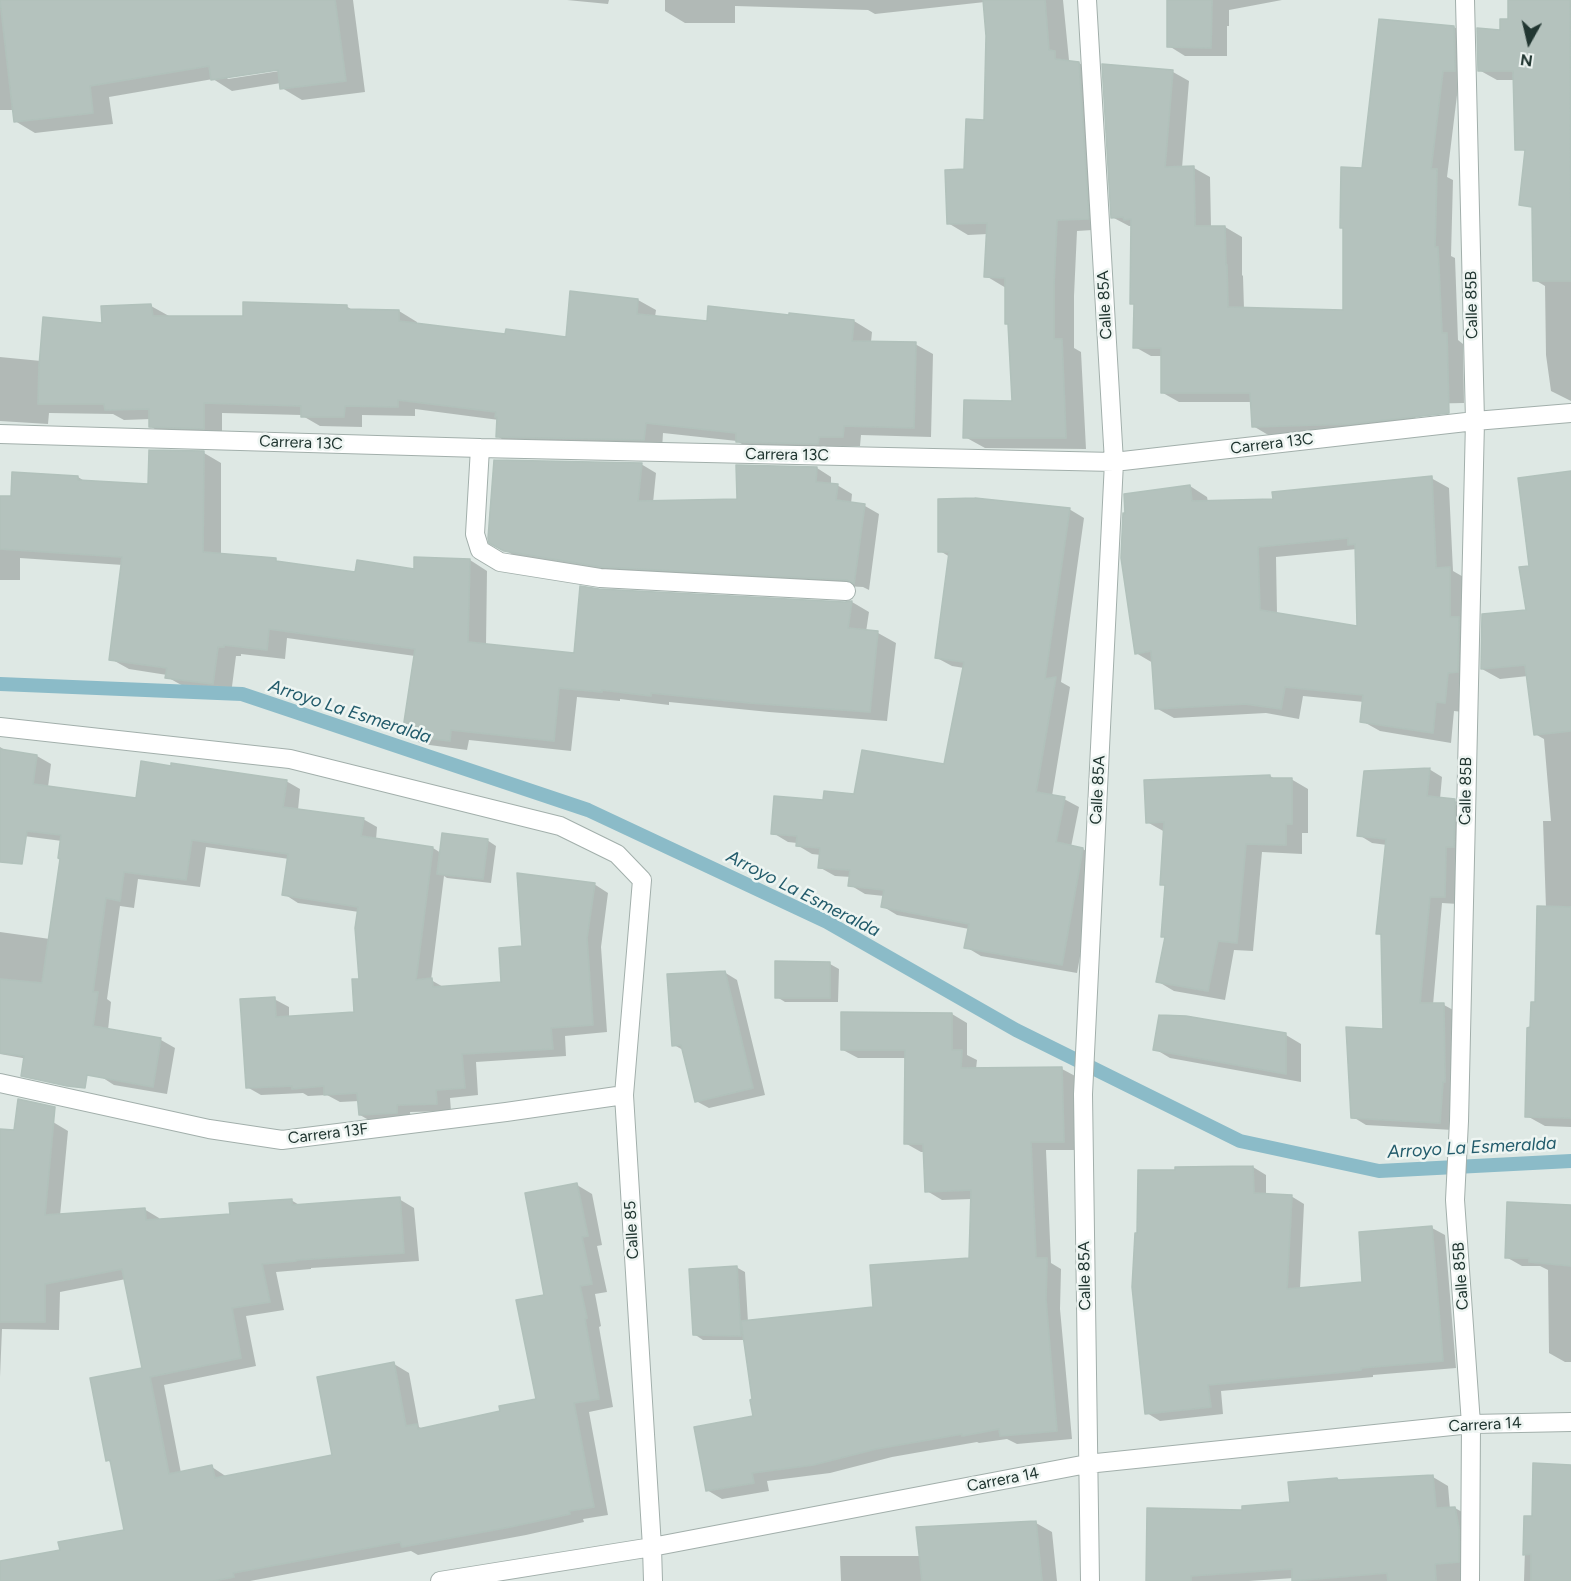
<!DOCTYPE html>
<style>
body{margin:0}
#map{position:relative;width:1571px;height:1581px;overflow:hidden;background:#dee8e4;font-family:Figtree,sans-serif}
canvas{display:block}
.north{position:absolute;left:1499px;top:12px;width:60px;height:60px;-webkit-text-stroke:4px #eef5f2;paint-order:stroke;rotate:188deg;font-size:16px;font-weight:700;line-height:24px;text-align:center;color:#213631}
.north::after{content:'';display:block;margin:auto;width:21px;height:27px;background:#213631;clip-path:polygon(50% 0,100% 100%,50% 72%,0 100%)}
</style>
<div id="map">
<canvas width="1571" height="1581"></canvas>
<div class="north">N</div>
</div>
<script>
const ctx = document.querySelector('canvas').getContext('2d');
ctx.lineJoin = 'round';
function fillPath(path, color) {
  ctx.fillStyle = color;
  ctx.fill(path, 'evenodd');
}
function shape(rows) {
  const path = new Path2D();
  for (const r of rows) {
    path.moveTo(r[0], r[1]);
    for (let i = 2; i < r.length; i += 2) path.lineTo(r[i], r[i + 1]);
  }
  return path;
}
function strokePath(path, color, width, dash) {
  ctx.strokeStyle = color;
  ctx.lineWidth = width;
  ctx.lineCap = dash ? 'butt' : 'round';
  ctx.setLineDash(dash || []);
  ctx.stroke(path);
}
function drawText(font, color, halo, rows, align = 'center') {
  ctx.font = font + ' Figtree,sans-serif';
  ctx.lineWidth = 5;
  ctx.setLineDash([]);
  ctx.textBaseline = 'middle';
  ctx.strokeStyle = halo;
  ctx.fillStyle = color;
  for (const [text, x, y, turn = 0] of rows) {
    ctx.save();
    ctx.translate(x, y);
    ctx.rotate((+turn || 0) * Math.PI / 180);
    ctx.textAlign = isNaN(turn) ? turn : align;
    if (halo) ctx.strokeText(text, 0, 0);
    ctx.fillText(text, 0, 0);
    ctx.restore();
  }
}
fillPath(shape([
 [0,0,353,0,365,92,302,100,282,88,281,83,232,91,213,79,109,97,113,124,35,133,15,121,14,110,0,110],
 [285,68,286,70,228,79,225,76],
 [567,0,609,0,608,4],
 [665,0,1063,0,1069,60,1073,63,1079,63,1099,75,1108,229,1077,231,1074,296,1074,348,1081,352,1086,449,985,448,965,437,1013,402,1006,288,986,276,988,234,968,235,948,223,966,171,985,122,987,36,985,2,875,14,868,10,735,6,735,23,685,23,665,11],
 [1169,0,1282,0,1229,10,1229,26,1227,26,1227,56,1185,56,1169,46],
 [1509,0,1571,0,1571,155,1534,156,1516,146,1515,80,1497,80,1479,70,1510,21],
 [1454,27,1470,37,1459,79,1447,177,1453,180,1451,256,1455,258,1458,340,1463,344,1464,403,1416,404,1415,427,1270,436,1253,426,1252,402,1179,402,1163,393,1162,356,1151,356,1135,347,1135,305,1132,303,1132,226,1129,226,1112,217,1173,72,1189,81,1182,168,1194,168,1210,177,1211,227,1225,227,1242,237,1242,275,1243,276,1244,309,1344,311,1345,229,1341,227,1363,169],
 [1533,190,1571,194,1571,401,1551,391,1546,355,1545,286,1535,280],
 [572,293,638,300,656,310,655,317,708,323,791,317,791,315,854,321,872,332,871,342,915,344,933,354,931,437,861,435,860,446,836,446,836,454,755,452,737,441,663,433,662,450,515,447,497,436,499,420,415,409,415,416,362,415,362,427,320,426,301,415,222,413,222,438,168,437,150,426,151,419,124,420,113,414,49,413,48,424,0,421,0,357,41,361,103,325,151,306,169,316,245,317,346,306,354,311,399,311,417,322,417,325,507,336,567,339],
 [204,453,221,463,221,555,275,560,282,564,356,574,415,570,470,560,487,571,486,646,576,654,599,591,846,604,852,602,869,612,866,632,878,633,896,643,887,721,769,712,669,702,669,705,620,699,620,701,577,697,571,751,469,740,467,750,422,744,404,734,415,656,287,638,285,659,241,654,241,656,236,656,231,694,185,687,167,677,167,675,129,669,111,659,123,565,20,558,20,580,0,580,0,498,12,498,78,477,86,482,150,485],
 [641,464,656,473,653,503,738,501,817,468,831,477,831,485,837,485,852,494,851,504,865,506,879,514,869,590,863,587,617,574,520,559,491,542],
 [1571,472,1571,1127,1545,1126,1527,1116,1532,1029,1536,1004,1546,908,1543,821,1551,821,1544,739,1535,734,1528,676,1500,679,1482,669,1527,611,1530,567],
 [1431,478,1449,488,1453,571,1467,579,1463,712,1454,711,1451,743,1380,731,1362,721,1364,702,1303,696,1299,719,1266,713,1174,718,1156,708,1153,663,1136,653,1190,486,1207,497,1208,502,1274,501],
 [1357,549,1358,628,1277,614,1276,557],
 [1069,509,1084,518,1061,682,1070,687,1052,796,1064,799,1079,807,1071,847,1083,849,1098,858,1077,973,981,956,966,947,969,929,897,915,882,906,884,896,865,894,850,885,851,877,835,876,819,867,821,855,812,854,797,845,797,843,788,842,773,833,825,802,856,795,946,765,964,668,952,666,937,658,950,557,940,551],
 [0,747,8,752,37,756,51,764,48,787,137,800,286,781,300,789,298,810,363,819,377,827,376,840,433,848,441,853,487,840,496,846,491,883,447,878,444,876,431,980,445,988,503,984,524,947,594,884,608,893,601,947,607,1032,565,1036,566,1056,476,1062,478,1095,450,1098,451,1111,410,1112,411,1121,374,1123,360,1115,359,1101,340,1102,327,1095,308,1096,303,1093,261,1095,247,1087,274,999,289,1007,289,1017,356,1014,360,980,359,912,298,903,284,894,289,859,206,847,200,887,138,879,134,908,120,906,107,999,111,1002,108,1030,161,1040,175,1048,167,1094,114,1085,100,1076,101,1072,0,1054,0,932,50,939,61,858,62,841,8,834,0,830],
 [1429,769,1442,777,1440,799,1455,801,1468,808,1458,904,1442,903,1433,1005,1444,1005,1457,1012,1453,1130,1366,1125,1353,1117,1385,1030,1383,936,1377,933,1387,845,1372,843,1359,835],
 [1270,776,1275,779,1291,779,1308,789,1308,833,1302,833,1302,854,1262,852,1253,951,1234,950,1225,1000,1174,991,1157,981,1166,938,1162,936,1167,887,1161,884,1165,832,1147,822],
 [830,964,839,969,838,1002,785,1002,777,997],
 [724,972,737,980,765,1095,709,1108,696,1101,683,1050,674,1045],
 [952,1014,967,1023,967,1055,977,1060,976,1069,1062,1069,1077,1077,1078,1150,1046,1150,1051,1263,1061,1269,1060,1309,1072,1439,1017,1444,1007,1439,979,1443,977,1442,892,1457,830,1473,767,1481,769,1491,722,1499,707,1490,754,1418,754,1401,745,1340,703,1340,694,1334,736,1267,745,1272,748,1322,875,1308,970,1260,972,1199,942,1200,927,1191,925,1152,921,1152,905,1143,906,1058,858,1058,843,1050],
 [1286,1035,1301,1044,1301,1082,1170,1058,1155,1049],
 [53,1122,68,1131,60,1216,144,1209,159,1218,160,1221,232,1215,291,1200,301,1206,399,1199,414,1208,419,1261,311,1268,311,1269,276,1272,284,1310,246,1316,256,1366,164,1385,181,1473,212,1467,227,1477,334,1456,394,1364,409,1373,419,1427,423,1429,501,1413,538,1400,546,1296,577,1185,592,1194,602,1245,597,1246,607,1292,595,1294,601,1326,599,1327,613,1407,589,1412,608,1515,583,1519,584,1522,526,1535,418,1555,411,1551,250,1581,0,1581,0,1563,61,1551,125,1531,112,1463,107,1460,144,1370,126,1279,60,1292,59,1330,2,1329,0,1377,0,1131,15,1132],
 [1253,1167,1266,1175,1266,1195,1291,1196,1304,1204,1300,1289,1363,1283,1432,1228,1445,1235,1456,1368,1373,1375,1373,1377,1221,1391,1223,1414,1160,1421,1147,1413,1176,1171],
 [1571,1206,1571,1362,1565,1362,1549,1353,1548,1270,1540,1266,1522,1266,1506,1257],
 [1571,1466,1571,1581,1524,1581,1526,1518,1533,1518],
 [1433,1477,1448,1486,1450,1509,1455,1508,1471,1517,1474,1570,1461,1571,1461,1581,1294,1581,1294,1578,1249,1581,1148,1581,1244,1512,1291,1504,1337,1479,1342,1482],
 [1036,1523,1052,1532,1057,1581,841,1581,840,1556,921,1556]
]), '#0003');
strokePath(shape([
 [0,684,242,694,588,810,827,922,1016,1030,1240,1141,1379,1171,1571,1161]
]), '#8bbbc8', 14);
const building = shape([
 [0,0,335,0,346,81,280,89,278,70,211,80,209,66,90,86,93,113,14,122,0,0],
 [983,0,1045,0,1049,50,1055,51,1055,59,1079,62,1089,219,1057,220,1054,284,1054,339,1062,339,1066,438,963,438,964,400,1012,401,1008,324,1005,324,1005,278,984,277,987,223,947,224,945,170,964,169,966,119,984,120,986,36,983,0],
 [1167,0,1212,0,1211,48,1167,47,1167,0],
 [1508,0,1570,0,1571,281,1533,281,1532,207,1519,205,1525,150,1515,150,1513,71,1478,71,1477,28,1500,30,1500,19,1508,19,1508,0],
 [1379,19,1454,26,1455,71,1443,71,1431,169,1437,169,1435,247,1438,247,1442,333,1447,333,1449,413,1350,424,1252,427,1250,393,1161,393,1161,348,1133,348,1134,304,1130,304,1131,219,1124,220,1123,217,1111,218,1102,64,1173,70,1165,167,1194,166,1195,226,1225,226,1226,265,1227,265,1228,307,1343,310,1343,228,1340,228,1341,167,1362,168,1379,19],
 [570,291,638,299,637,314,707,321,708,306,789,315,789,313,854,320,852,341,916,342,914,428,844,426,843,437,819,437,818,444,736,442,736,433,646,423,644,440,496,437,497,417,495,417,496,412,398,400,398,407,345,406,344,417,301,417,301,406,204,403,204,429,149,427,149,409,105,410,104,404,38,404,39,366,43,317,102,323,101,306,151,304,153,316,243,316,243,302,347,305,347,309,399,310,399,321,505,334,506,329,566,337,570,291],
 [149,450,204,451,203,552,276,558,276,561,355,572,357,560,414,569,414,557,470,559,468,642,574,653,580,586,599,589,845,602,852,601,848,628,878,631,870,712,750,703,651,693,651,696,602,690,602,692,559,688,554,741,451,730,450,741,402,735,415,649,269,629,267,650,224,645,224,647,218,647,213,684,165,678,167,668,109,660,122,557,0,549,0,496,11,496,12,472,78,476,78,480,148,484,149,450],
 [494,460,642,463,638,501,737,499,736,465,817,467,816,482,838,484,836,500,865,504,854,584,847,580,601,567,504,551,489,543,488,538,494,460],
 [1571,471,1571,731,1534,735,1525,665,1481,669,1482,614,1526,610,1519,567,1529,566,1518,478,1571,471],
 [1432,476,1436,568,1450,567,1450,617,1459,617,1458,672,1448,673,1445,703,1436,702,1433,733,1360,722,1363,695,1285,687,1281,709,1246,704,1155,709,1151,651,1135,654,1121,558,1123,513,1125,514,1124,494,1190,485,1192,501,1273,499,1272,492,1432,476],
 [1348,538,1348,545,1355,544,1357,626,1260,610,1258,547,1348,538],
 [975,498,1070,508,1045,679,1056,677,1036,792,1065,797,1056,842,1083,848,1062,965,964,948,969,924,881,907,884,890,848,886,850,870,818,868,820,848,796,846,797,836,771,834,774,796,823,800,824,791,854,794,862,750,944,764,964,662,935,658,949,552,938,552,938,499,975,498],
 [0,749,37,755,33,784,136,798,141,761,171,766,171,763,287,780,283,807,364,818,361,836,433,847,416,980,432,978,433,987,501,982,499,948,522,946,517,873,595,883,587,938,593,1025,551,1028,553,1049,462,1054,465,1088,436,1090,437,1104,397,1105,397,1113,359,1115,357,1093,324,1095,324,1086,292,1089,292,1086,246,1088,240,999,275,997,276,1017,354,1012,352,979,359,979,355,928,358,907,282,895,288,854,192,840,186,880,124,872,120,901,106,898,93,992,98,992,93,1026,161,1038,153,1087,87,1075,85,1088,67,1086,21,1076,24,1056,0,1053,0,979,42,983,60,859,58,858,61,835,27,831,22,864,0,862,0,749],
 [1430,768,1427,796,1455,799,1454,847,1446,847,1445,897,1430,897,1420,1003,1444,1003,1445,1082,1443,1082,1440,1123,1351,1118,1346,1027,1383,1029,1381,934,1376,934,1386,839,1357,836,1364,771,1430,768],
 [1270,775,1270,778,1292,778,1292,824,1286,824,1286,845,1246,844,1237,943,1218,941,1208,991,1156,982,1165,937,1161,937,1165,885,1160,885,1164,822,1146,823,1144,780,1270,775],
 [442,833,488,839,483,879,437,874,442,833],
 [1537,906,1571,907,1571,1118,1525,1117,1527,1028,1530,1027,1531,1002,1535,1002,1537,906],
 [775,961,830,962,830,998,775,998,775,961],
 [725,971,753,1088,695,1102,681,1045,672,1046,667,974,725,971],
 [841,1012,952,1013,952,1050,962,1050,961,1068,1062,1067,1064,1142,1031,1142,1036,1258,1047,1258,1046,1300,1057,1431,1000,1436,999,1429,962,1436,962,1434,876,1449,813,1465,752,1473,754,1483,706,1491,694,1427,753,1416,750,1400,752,1399,741,1321,873,1307,870,1265,969,1258,971,1190,925,1192,923,1144,904,1144,905,1050,841,1050,841,1012],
 [1159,1015,1186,1016,1286,1033,1286,1074,1153,1050,1159,1015],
 [18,1099,55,1107,45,1215,145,1208,146,1220,230,1214,229,1203,292,1199,292,1205,400,1197,404,1253,296,1260,296,1261,262,1264,270,1302,232,1308,241,1358,150,1377,169,1474,212,1465,215,1478,332,1455,317,1377,394,1362,406,1426,417,1424,418,1429,500,1411,499,1406,536,1399,516,1300,544,1295,525,1193,577,1183,588,1236,582,1237,592,1284,580,1286,587,1318,585,1319,599,1399,574,1403,594,1507,569,1511,570,1514,510,1527,402,1547,400,1542,233,1573,234,1577,213,1581,0,1581,0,1561,60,1550,58,1542,124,1530,110,1460,106,1461,90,1378,142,1368,122,1269,45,1284,45,1322,0,1322,0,1129,14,1130,18,1099],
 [1253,1166,1254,1193,1292,1195,1287,1289,1362,1282,1359,1232,1432,1226,1443,1361,1361,1368,1361,1370,1344,1372,1208,1385,1211,1407,1145,1414,1132,1287,1135,1233,1137,1233,1138,1170,1175,1170,1175,1167,1253,1166],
 [1507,1202,1571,1205,1571,1266,1529,1262,1529,1258,1505,1258,1507,1202],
 [737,1266,741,1336,693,1335,689,1269,737,1266],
 [1533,1463,1571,1465,1571,1581,1531,1581,1531,1554,1523,1555,1524,1516,1532,1516,1533,1463],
 [1433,1475,1436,1508,1455,1507,1459,1529,1459,1562,1435,1564,1436,1581,1388,1581,1387,1573,1292,1581,1292,1569,1191,1576,1191,1581,1146,1581,1147,1508,1242,1510,1242,1506,1290,1502,1288,1482,1337,1478,1338,1480,1433,1475],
 [1036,1521,1042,1581,922,1581,916,1527,1036,1521]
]);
fillPath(building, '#b4c2bd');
strokePath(building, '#b1c1bb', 1.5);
const street = shape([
 [1087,0,1114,462,1083,1094,1090,1581],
 [1465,0,1475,421,1459,1121,1455,1200,1471,1424,1470,1581],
 [0,434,480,448,1114,462,1475,421,1571,413],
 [480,448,475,534,480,550,500,562,600,578,846,591],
 [0,727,290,759,560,826,617,854,642,880,624,1095,652,1547,653,1581],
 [0,1083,209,1129,282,1140,506,1112,624,1095],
 [440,1581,652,1547,1087,1464,1471,1424,1571,1422]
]);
strokePath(street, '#a2afab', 20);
strokePath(street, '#fff', 18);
drawText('16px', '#213631', '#eef5f2', [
 ["Calle 85A",1105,305,-93],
 ["Calle 85B",1472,305,-91],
 ["Carrera 13C",301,443,2],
 ["Carrera 13C",1272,444,-7],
 ["Carrera 13C",787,455,1],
 ["Calle 85A",1098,790,-87],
 ["Calle 85B",1466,791,-89],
 ["Carrera 13F",328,1134,-7],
 ["Calle 85",632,1230,-93],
 ["Calle 85A",1085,1276,-91],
 ["Calle 85B",1461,1276,-94],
 ["Carrera 14",1485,1425,-3],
 ["Carrera 14",1003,1480,-11]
]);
drawText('italic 18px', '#225b6b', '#eef5f2', [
 ["Arroyo La Esmeralda",350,712,18],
 ["Arroyo La Esmeralda",803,894,27],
 ["Arroyo La Esmeralda",1472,1148,-3]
]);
</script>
